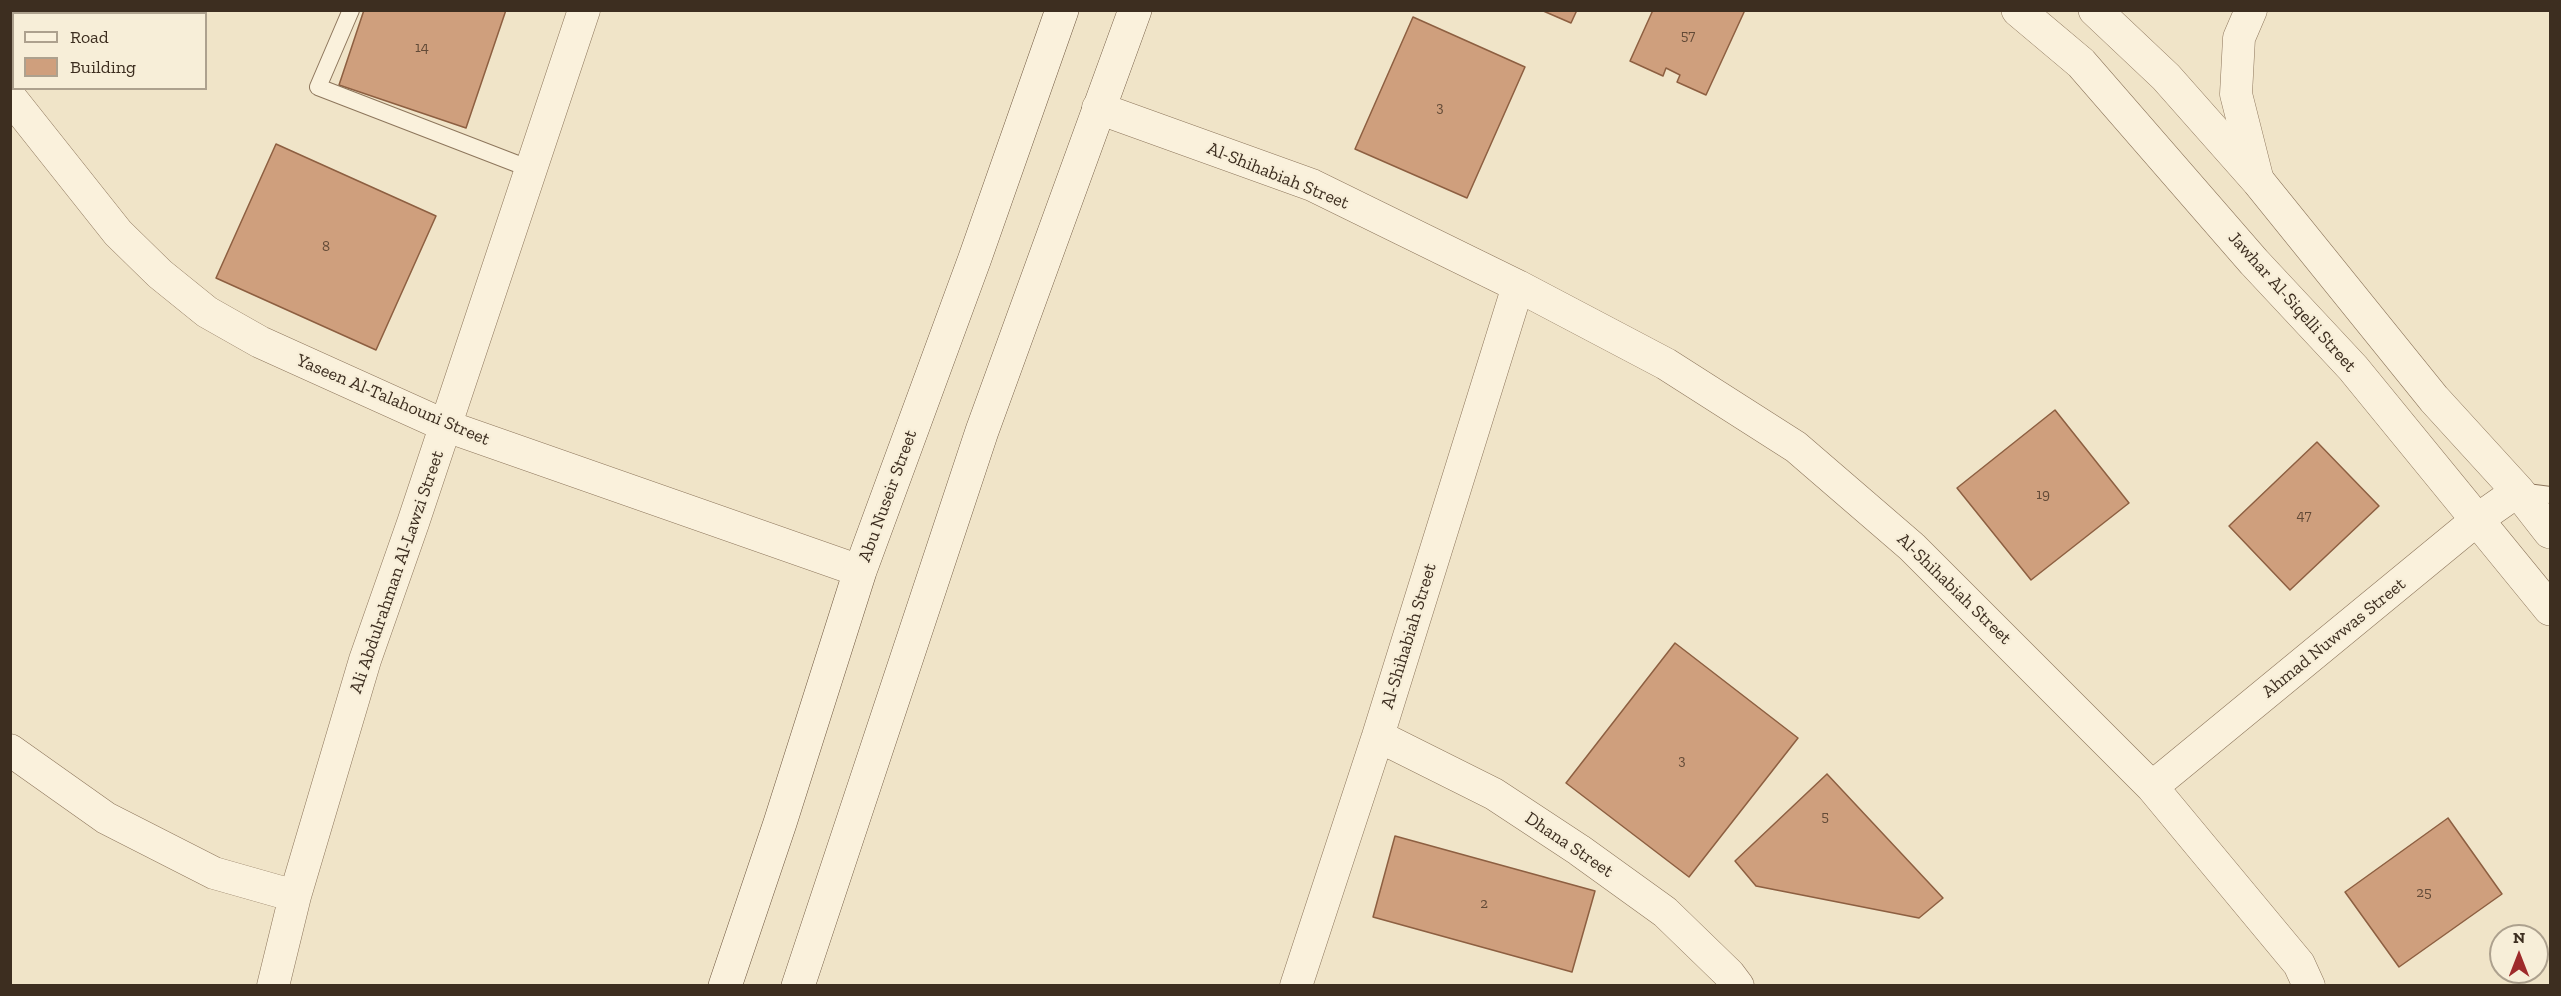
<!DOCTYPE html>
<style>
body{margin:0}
#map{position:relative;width:2561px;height:996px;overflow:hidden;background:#f0e4c8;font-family:"Zilla Slab",serif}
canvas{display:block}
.frame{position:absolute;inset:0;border:12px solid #3d2e20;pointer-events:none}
.legend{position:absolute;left:12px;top:12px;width:195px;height:78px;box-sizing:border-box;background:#f7eed8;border:2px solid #ada18e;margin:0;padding:8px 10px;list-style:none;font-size:18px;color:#3d2e20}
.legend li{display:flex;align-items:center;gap:12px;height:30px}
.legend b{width:30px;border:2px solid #ada18e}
.north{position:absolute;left:2489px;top:924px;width:60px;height:60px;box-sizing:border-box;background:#f7eed8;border:2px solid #ada18e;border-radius:50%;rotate:0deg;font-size:16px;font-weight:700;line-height:24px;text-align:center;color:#3d2e20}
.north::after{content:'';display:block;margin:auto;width:21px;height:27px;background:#9e2a2b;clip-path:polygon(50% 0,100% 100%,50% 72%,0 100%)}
</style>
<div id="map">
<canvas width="2561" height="996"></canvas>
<div class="frame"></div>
<ul class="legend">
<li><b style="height:8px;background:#faf1dc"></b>Road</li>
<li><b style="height:16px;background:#cf9f7d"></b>Building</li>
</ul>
<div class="north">N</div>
</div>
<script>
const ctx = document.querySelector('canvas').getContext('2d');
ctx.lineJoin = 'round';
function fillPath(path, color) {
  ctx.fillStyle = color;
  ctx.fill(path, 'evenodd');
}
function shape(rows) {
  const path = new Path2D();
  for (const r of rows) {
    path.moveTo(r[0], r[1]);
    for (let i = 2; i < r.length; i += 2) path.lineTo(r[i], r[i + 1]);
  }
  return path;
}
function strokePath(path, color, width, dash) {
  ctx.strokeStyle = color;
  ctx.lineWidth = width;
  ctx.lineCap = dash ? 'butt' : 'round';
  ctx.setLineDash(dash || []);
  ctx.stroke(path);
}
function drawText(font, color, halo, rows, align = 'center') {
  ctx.font = font + ' "Zilla Slab",serif';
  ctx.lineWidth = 4.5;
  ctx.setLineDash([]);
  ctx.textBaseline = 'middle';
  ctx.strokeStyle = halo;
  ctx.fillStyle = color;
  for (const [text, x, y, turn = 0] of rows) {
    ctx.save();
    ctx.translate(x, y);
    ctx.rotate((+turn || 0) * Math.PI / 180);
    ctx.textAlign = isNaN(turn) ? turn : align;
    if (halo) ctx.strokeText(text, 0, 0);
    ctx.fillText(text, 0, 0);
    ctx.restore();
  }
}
const building = shape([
 [10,10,61,10,48,14,14,14,14,21,10,22,10,10],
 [364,10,506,10,466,128,339,85,364,10],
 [1541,10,1577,10,1571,23,1541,10],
 [1653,10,1745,10,1706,95,1677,82,1680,75,1666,68,1663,76,1630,61,1653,10],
 [1413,17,1525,67,1467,198,1355,149,1413,17],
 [276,144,436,216,376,350,216,278,276,144],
 [2055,410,2129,503,2031,580,1957,488,2055,410],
 [2317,442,2379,506,2290,590,2229,526,2317,442],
 [1675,643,1798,738,1689,877,1566,783,1675,643],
 [1827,774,1943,898,1919,918,1756,886,1735,861,1827,774],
 [2448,818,2502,894,2399,967,2345,892,2448,818],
 [1395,836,1595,891,1572,972,1373,917,1395,836]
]);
fillPath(building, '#cf9f7d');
strokePath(building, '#8d5f41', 1.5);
const service = shape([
 [351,10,318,87,533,170],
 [2519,491,2550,495]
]);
const minor = shape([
 [2251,10,2239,38,2236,94,2258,181],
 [10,97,118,233,160,274,207,312,260,342,446,426,860,571],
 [1098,108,1312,185,1518,286,1666,364,1796,447,1912,547,2152,787,2299,964,2309,986],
 [1378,736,1494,794,1579,850,1665,912,1729,974,1738,986],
 [10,750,106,818,214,873,295,896],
 [2152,787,2478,519,2518,491],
 [273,986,295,896,365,660,413,523,584,10],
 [1296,986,1378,736,1518,286]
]);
const tertiary = shape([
 [2018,10,2081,63,2254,262,2353,368,2550,609],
 [2095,10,2166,77,2258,181,2434,399,2518,491,2550,532]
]);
const secondary = shape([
 [725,986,780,823,860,571,975,258,1062,10],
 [798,986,982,431,1135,10]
]);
strokePath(service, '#8d765c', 18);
strokePath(minor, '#8d765c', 33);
strokePath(tertiary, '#8d765c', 34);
strokePath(secondary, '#6f573f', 34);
strokePath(service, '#faf1dc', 16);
strokePath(minor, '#faf1dc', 32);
strokePath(tertiary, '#faf1dc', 33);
strokePath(secondary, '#faf1dc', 33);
drawText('15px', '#624a37', null, [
 ["57",1688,36],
 ["14",422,48],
 ["3",1440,108],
 ["8",326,247],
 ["19",2043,495],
 ["47",2304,516],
 ["3",1682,761],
 ["5",1825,817],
 ["25",2424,893],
 ["2",1484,904]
]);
drawText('18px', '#3d2e20', '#f7eed8', [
 ["Al-Shihabiah Street",1278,176,22],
 ["Jawhar Al-Siqelli Street",2292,302,48],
 ["Yaseen Al-Talahouni Street",393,400,23],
 ["Abu Nuseir Street",888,496,-70],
 ["Ali Abdulrahman Al-Lawzi Street",397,572,-71],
 ["Al-Shihabiah Street",1954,589,44],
 ["Al-Shihabiah Street",1409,636,-73],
 ["Ahmad Nuwwas Street",2334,638,-39],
 ["Dhana Street",1569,845,34]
]);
</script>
